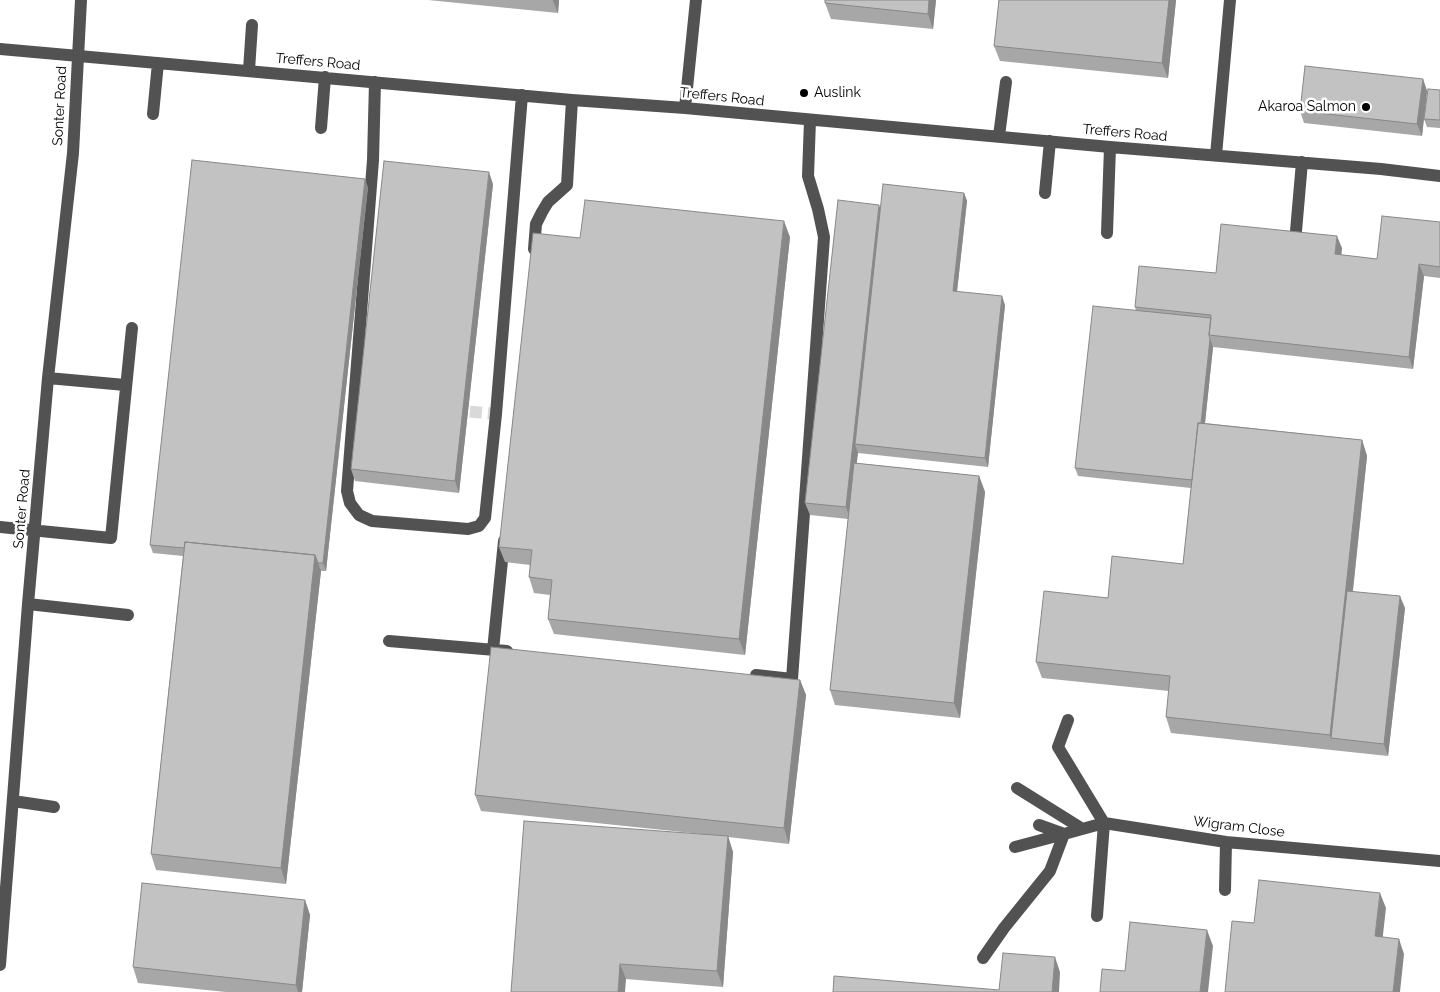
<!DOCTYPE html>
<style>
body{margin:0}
canvas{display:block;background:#fff}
</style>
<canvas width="1440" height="992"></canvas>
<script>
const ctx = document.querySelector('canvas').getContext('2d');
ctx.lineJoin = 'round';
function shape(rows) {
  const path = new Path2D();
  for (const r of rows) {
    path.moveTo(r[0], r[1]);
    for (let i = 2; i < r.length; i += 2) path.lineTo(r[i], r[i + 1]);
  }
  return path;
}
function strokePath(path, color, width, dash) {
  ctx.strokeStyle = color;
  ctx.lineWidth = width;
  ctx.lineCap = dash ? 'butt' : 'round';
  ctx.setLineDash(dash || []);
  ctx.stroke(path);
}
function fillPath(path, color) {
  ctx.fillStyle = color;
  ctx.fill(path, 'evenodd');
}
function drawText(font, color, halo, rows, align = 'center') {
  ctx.font = font + ' Raleway,sans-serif';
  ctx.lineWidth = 5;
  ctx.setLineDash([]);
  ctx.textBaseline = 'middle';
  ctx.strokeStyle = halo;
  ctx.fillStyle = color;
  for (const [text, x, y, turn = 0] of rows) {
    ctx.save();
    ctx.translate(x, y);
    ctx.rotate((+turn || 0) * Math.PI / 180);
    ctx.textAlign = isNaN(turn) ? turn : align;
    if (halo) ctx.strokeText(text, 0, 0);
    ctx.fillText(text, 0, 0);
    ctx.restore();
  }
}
strokePath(shape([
 [452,410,496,414]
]), '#d9d9d9', 12, [12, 6]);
strokePath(shape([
 [0,49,572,100,685,108,1110,147,1381,169,1440,176],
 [249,70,252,25],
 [375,82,373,160,347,491,350,503,359,515,372,521,468,529,479,526,485,518,496,414,522,95],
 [685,108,696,0],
 [153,114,158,63],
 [321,128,325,77],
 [999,136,1006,82],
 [1216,155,1230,0],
 [1045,193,1050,141],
 [1296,231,1302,162],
 [1107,233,1110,147],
 [534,249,536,224,542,212,548,202,567,185,572,100],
 [48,378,125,385],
 [0,527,111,538,132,328],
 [28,604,128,615],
 [389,641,507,651],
 [493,650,504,541],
 [756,675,792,679,824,237,818,209,808,176,810,120],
 [1068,720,1058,747,1104,823,1097,916],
 [1017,788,1081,828],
 [13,801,54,807],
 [1039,825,1064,834,1104,823,1226,842,1440,861],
 [1015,847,1064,834],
 [1225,890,1226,842],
 [983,958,1004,928,1050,871,1064,834],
 [0,965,28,604,48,378,73,153,81,0]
]), '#525252', 12);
fillPath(shape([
 [428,0,559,0,558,13],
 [936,0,933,29,831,19,825,3],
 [999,0,1176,0,1168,78,1000,61,994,46],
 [1423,79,1427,91,1422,136,1304,123,1300,111],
 [1440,90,1440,128,1427,127,1424,119],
 [493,184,459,493,355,481,351,469],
 [368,187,326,571,321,571,286,884,156,870,151,854,183,556,153,553,150,545],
 [964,193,967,201,957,292,1005,305,988,467,858,453,856,463,979,476,985,492,960,718,835,705,830,690,848,519,810,515,805,503,881,208],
 [1440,222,1440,278,1424,276,1413,369,1213,347,1205,423,1362,440,1367,456,1353,591,1405,608,1388,756,1171,733,1166,717,1169,691,1042,678,1036,662,1108,598,1183,564,1191,488,1078,476,1075,468,1136,311,1135,307,1216,273,1342,248,1341,255,1377,259],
 [790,237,745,655,554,634,548,619,550,595,534,593,529,577,530,565,505,562,499,547,580,238],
 [800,680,806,695,789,844,728,837,733,852,723,987,626,979,511,992,702,834,481,811,475,795],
 [305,900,310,915,302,992,226,992,138,983,133,967]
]), '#a7a7a7');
fillPath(shape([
 [553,0,559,0,558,13,553,1],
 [929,0,936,0,933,29,928,14],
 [1169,0,1176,0,1168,78,1162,63],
 [1423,79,1427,91,1422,136,1417,124],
 [489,172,493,184,459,493,455,481],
 [365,179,368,187,326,571,323,563],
 [964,193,967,201,956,300,953,291],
 [879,205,884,217,855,444,858,453,850,519,846,507],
 [784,221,790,237,745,655,739,639],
 [1337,236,1342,248,1340,266,1335,254],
 [1419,264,1424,276,1413,369,1409,357],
 [1002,296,1005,305,988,467,985,458],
 [1210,339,1213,347,1198,489,1195,480],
 [1362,440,1367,456,1337,739,1331,738,1330,735],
 [979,476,985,492,960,718,954,703],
 [315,555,321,571,286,884,281,868],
 [1400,596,1405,608,1388,756,1384,744],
 [800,680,806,695,789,844,784,828],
 [728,836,733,852,723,987,717,971],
 [1380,893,1386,908,1381,952,1375,936],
 [305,900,310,915,302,992,298,992,296,985],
 [1207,930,1213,946,1208,992,1200,992],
 [1399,939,1404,954,1400,992,1393,992],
 [1055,957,1060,972,1059,992,1052,992],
 [620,964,626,979,625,992,618,992]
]), '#888');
const building = shape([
 [825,0,929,0,928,14,825,3,825,0],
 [999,0,1169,0,1162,63,994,46,999,0],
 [1305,66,1423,79,1417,124,1300,111,1305,66],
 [1428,89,1440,90,1440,120,1424,119,1428,89],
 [192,160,365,179,323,563,318,563,315,555,185,542,184,548,150,545,192,160],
 [384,161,489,172,455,481,351,469,384,161],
 [883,184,964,193,953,291,1002,296,985,458,855,444,883,184],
 [585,200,784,221,739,639,548,619,552,580,529,577,532,550,499,547,533,233,580,238,585,200],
 [838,200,879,205,846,507,805,503,838,200],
 [1382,216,1440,222,1440,267,1419,264,1409,357,1209,335,1211,315,1135,307,1139,266,1216,273,1221,224,1337,236,1335,254,1377,259,1382,216],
 [1093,306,1211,318,1209,335,1210,339,1201,423,1198,423,1192,480,1075,468,1093,306],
 [1198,423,1362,440,1330,735,1166,717,1170,676,1036,662,1044,591,1108,598,1112,556,1183,564,1198,423],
 [854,463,979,476,954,703,830,690,854,463],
 [185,542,315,555,281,868,151,854,185,542],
 [1347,591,1400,596,1384,744,1331,738,1347,591],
 [491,647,800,680,784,828,475,795,491,647],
 [524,821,728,836,717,971,620,964,618,992,511,992,524,821],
 [1259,880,1380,893,1375,936,1399,939,1393,992,1225,992,1232,921,1254,923,1259,880],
 [142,883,305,900,296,985,133,967,142,883],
 [1130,922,1207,930,1200,992,1100,992,1102,969,1125,971,1130,922],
 [1003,953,1055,957,1052,992,833,992,834,976,999,990,1003,953]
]);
fillPath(building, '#c2c2c2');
strokePath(building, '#888', 1);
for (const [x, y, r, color] of [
 [804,93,5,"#000"],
 [1366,107,5,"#000"]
]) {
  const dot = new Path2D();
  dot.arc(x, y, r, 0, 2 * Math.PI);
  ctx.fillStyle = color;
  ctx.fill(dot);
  strokePath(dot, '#fff', 2);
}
drawText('14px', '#000', '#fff', [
 ["Treffers Road",318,62,5],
 ["Treffers Road",722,97,6],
 ["Sonter Road",60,106,-87],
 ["Treffers Road",1125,133,5],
 ["Sonter Road",22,509,-85],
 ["Wigram Close",1239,827,7]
]);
drawText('14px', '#000', '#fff', [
 ["Auslink",814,93],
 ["Akaroa Salmon",1356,107,"right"]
], 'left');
</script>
